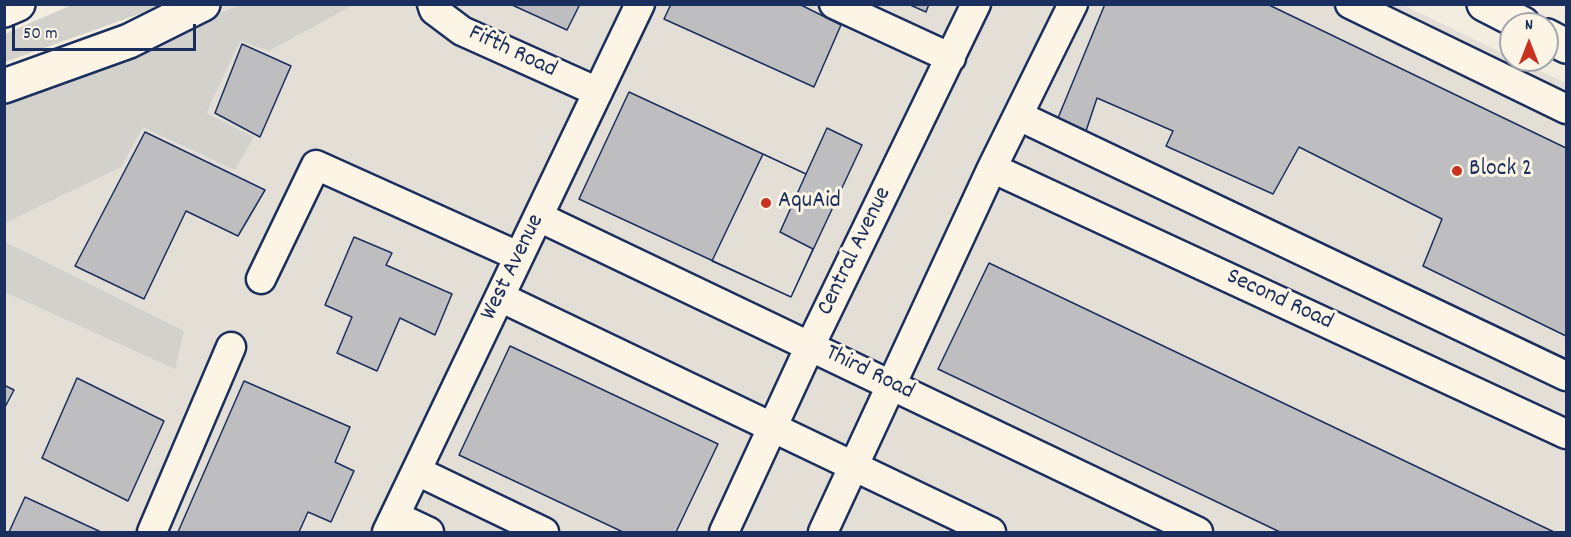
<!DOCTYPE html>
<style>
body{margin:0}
#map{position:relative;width:1571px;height:537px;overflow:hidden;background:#f3ede0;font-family:Dekko,sans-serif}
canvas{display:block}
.frame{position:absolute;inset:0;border:6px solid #1b2f5e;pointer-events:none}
.north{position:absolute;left:1499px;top:12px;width:60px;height:60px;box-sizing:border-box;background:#fcf5e5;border:2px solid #a2a6af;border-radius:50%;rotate:0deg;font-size:16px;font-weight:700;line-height:24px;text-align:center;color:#1b2f5e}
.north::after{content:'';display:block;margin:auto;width:21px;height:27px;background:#c8321e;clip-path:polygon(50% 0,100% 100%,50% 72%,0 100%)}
.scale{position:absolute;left:12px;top:24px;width:184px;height:27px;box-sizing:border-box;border:3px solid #1b2f5e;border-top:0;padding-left:8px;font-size:18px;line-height:21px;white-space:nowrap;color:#1b2f5e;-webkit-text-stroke:4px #fcf5e5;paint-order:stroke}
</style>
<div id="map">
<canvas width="1571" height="537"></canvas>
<div class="frame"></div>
<div class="north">N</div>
<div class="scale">50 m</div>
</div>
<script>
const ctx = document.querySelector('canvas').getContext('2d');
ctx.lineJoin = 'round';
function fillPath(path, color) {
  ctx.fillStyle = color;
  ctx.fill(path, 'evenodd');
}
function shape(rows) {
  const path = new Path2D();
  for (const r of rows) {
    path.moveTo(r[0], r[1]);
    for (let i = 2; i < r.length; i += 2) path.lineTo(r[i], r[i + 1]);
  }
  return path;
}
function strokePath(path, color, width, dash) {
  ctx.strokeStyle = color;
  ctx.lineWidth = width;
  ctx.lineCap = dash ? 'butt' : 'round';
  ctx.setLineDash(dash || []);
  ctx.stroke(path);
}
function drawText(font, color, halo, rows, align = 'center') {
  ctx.font = font + ' Dekko,sans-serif';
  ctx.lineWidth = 6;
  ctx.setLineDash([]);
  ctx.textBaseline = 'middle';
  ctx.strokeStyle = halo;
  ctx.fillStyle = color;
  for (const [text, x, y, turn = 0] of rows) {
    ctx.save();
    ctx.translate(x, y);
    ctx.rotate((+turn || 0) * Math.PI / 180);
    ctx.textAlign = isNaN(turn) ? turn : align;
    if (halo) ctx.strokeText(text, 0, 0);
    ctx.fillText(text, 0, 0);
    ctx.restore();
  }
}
fillPath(shape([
 [222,5,1403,5,1511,57,1511,60,1518,60,1566,83,1566,532,5,532,4,92,95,62]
]), '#e3dfd6');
fillPath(shape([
 [74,4,164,5,5,62,5,34],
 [240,5,353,5,269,51,240,41,206,113,254,137,235,170,143,127,121,167,7,222,5,226,4,98,97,65],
 [5,242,184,331,175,369,5,292]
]), '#d3d1cc');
const building = shape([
 [510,4,580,4,567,30,510,4],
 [671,4,799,4,841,25,814,87,664,19,671,4],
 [908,4,929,4,926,12,908,4],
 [1105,4,1267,4,1566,148,1566,336,1423,266,1442,219,1299,147,1273,194,1166,146,1173,131,1097,98,1086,131,1058,118,1105,4],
 [242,44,291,66,260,137,215,113,242,44],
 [629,92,806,174,827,128,862,145,791,297,579,199,629,92],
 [145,132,265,190,238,236,186,211,144,299,75,266,145,132],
 [763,154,806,174,780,232,813,249,791,297,712,261,763,154],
 [354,237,392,253,386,265,452,294,435,335,400,318,377,371,337,353,352,317,325,305,354,237],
 [989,263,1554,532,1280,532,938,369,989,263],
 [510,346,718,444,676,532,623,532,459,455,510,346],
 [77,378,164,421,128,501,42,458,77,378],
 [244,381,350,427,335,462,354,471,331,522,308,512,299,532,178,532,244,381],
 [4,385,14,390,4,409,4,385],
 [25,497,101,532,9,532,25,497]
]);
fillPath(building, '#bebec0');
strokePath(building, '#1b2f5e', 1.5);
const minor = shape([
 [432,4,434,10,462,31,598,92],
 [834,4,951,58],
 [1350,4,1566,109],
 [1019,116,1566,376],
 [992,168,1566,434],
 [539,217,1198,532],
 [261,279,316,165,518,256],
 [500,297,991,532],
 [417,471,544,532],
 [395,516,429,532],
 [152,532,231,347],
 [387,532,640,4],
 [724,532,810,346,976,4],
 [823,532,992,168,1073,4]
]);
const major = shape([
 [1484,4,1523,24],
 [1547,36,1566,46]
]);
const highway = shape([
 [4,10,18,4],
 [4,86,129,41,203,4]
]);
strokePath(minor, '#1b2f5e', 33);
strokePath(major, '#1b2f5e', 38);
strokePath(highway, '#1b2f5e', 38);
strokePath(minor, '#fcf5e5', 28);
strokePath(major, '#fcf5e5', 33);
strokePath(highway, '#fcf5e5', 33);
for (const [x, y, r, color] of [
 [1457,171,6,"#c8321e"],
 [766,203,6,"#c8321e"]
]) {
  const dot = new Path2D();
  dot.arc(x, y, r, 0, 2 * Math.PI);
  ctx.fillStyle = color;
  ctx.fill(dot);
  strokePath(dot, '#fcf5e5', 2);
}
drawText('24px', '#1b2f5e', '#fcf5e5', [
 ["Fifth Road",512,53,25],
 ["Central Avenue",856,252,-64],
 ["West Avenue",514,268,-64],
 ["Second Road",1279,301,25],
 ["Third Road",869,374,26]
]);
drawText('24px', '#1b2f5e', '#fcf5e5', [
 ["Block 2",1469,171],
 ["AquAid",778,203]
], 'left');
</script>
